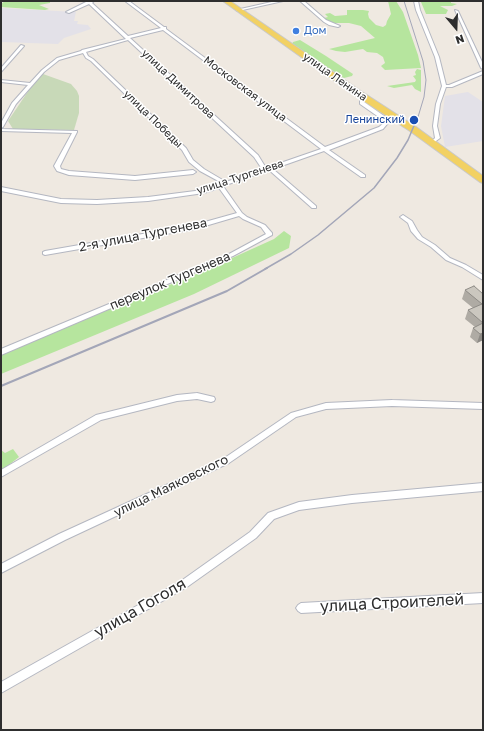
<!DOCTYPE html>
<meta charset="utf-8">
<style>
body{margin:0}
#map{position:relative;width:484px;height:731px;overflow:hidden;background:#efe9e1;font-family:"Golos Text",sans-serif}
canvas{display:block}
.frame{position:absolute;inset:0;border:2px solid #2e2e2e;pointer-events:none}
.north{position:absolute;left:436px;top:8px;width:40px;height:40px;-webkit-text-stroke:3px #fff;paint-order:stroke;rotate:161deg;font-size:11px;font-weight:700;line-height:16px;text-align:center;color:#2e2e2e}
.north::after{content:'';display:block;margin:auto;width:14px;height:18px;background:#2e2e2e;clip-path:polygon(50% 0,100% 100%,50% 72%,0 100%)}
</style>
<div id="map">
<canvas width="484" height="731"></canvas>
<div class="frame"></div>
<div class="north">N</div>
</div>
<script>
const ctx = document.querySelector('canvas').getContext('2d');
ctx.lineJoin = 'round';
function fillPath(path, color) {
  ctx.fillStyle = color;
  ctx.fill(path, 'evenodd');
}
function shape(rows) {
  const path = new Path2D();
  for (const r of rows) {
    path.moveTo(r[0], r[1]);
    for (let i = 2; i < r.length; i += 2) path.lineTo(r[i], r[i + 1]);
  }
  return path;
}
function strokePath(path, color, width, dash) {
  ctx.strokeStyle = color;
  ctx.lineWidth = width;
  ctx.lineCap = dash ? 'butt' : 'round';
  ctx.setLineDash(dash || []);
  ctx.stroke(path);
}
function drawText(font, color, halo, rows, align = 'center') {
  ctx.font = font + ' "Golos Text",sans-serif';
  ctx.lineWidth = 3;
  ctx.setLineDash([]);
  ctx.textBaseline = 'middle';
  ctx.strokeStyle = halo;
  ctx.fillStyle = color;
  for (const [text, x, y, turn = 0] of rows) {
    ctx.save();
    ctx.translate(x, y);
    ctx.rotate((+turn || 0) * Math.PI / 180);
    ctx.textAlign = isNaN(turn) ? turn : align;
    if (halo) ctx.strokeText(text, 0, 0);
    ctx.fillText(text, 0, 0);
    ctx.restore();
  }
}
fillPath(shape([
 [1,8,76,12,74,21,78,21,77,24,88,25,91,29,64,38,58,44,1,42],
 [468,92,483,102,483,141,445,147,441,126,445,96]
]), '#e3e1e8');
fillPath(shape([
 [5,1,50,1,50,3,39,5,49,9,45,10,1,7,1,4],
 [388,1,396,1,403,12,418,55,421,68,385,70,381,66,385,63,383,57,377,53,367,52,363,49,345,52,336,51,329,49,375,38,361,26,349,23,331,23,325,20,324,18,328,17,325,14,330,13,335,16,347,15,347,10,363,10,369,11,368,14,369,18,376,25,383,27,386,25,387,21,391,14],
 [428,1,451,1,451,3,457,4,452,6,440,6,448,10,446,14,426,14,421,2],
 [300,40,326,56,353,74,352,76,344,78,292,44,293,42],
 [417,69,421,70,421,92,415,89,412,85,394,88,387,86,415,82,416,80,413,76,416,75,415,72],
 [284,231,291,236,289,248,194,294,1,374,1,353,199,273,274,239],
 [13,449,19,457,1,471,1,450,5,453]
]), '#b6e59e');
fillPath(shape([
 [43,74,71,84,77,91,79,96,79,113,74,130,13,129,8,121,31,87]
]), '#c8d9b8');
const minor = shape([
 [88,1,94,1,92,3,128,36,161,28,125,1,129,1,164,27,166,27,166,29,325,147,379,127,384,123,383,120,360,104,360,99,362,96,366,97,364,99,364,102,387,118,388,123,383,129,329,150,365,175,365,177,361,177,324,151,273,169,316,206,316,208,312,208,269,170,223,186,242,213,247,217,265,225,272,233,272,235,233,256,1,355,1,349,229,254,266,234,261,227,243,219,239,216,195,229,45,255,43,254,43,252,45,251,194,225,237,213,219,188,204,193,148,201,97,204,61,203,1,191,1,187,61,199,97,200,148,197,203,190,222,183,200,171,189,162,182,150,91,61,86,58,83,53,59,60,44,72,16,104,3,127,1,128,1,123,12,103,28,85,1,82,1,80,30,83,42,70,57,58,81,51,82,50,126,39,89,4,69,13,66,12,88,1],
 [163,30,321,149,266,168,258,155,130,38,163,30],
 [128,40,254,157,262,169,226,182,204,169,193,160,186,148,93,59,88,56,86,52,128,40],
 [276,1,283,1,238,11,236,10,276,1],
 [300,1,304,1,326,20,340,26,338,27,329,25,324,22,300,1],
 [414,1,418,1,420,10,439,57,446,85,449,85,483,71,483,74,452,87,446,87,440,104,437,126,440,138,432,144,430,143,435,138,433,126,436,104,442,86,435,57,416,10,414,1],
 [455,10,458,11,483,64,483,69,481,68,455,10],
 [21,45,24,46,1,72,1,68,21,45],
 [1,129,77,131,77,132,60,166,61,169,69,171,135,176,193,170,196,172,193,174,135,180,69,175,57,171,54,166,72,133,1,131,1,129],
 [403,215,412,221,417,230,422,237,435,245,450,258,466,265,483,275,483,280,462,267,446,260,431,247,418,239,411,231,408,223,400,217,403,215],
 [197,393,214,397,215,399,214,401,211,402,197,399,177,401,101,420,1,477,1,470,96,415,177,395,197,393],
 [392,400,483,403,483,409,392,406,326,409,296,417,229,463,65,540,1,573,1,564,59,534,223,459,291,413,326,403,392,400],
 [483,483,483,491,352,503,299,510,274,519,256,538,187,587,1,693,1,682,181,581,250,532,268,513,299,502,352,495,483,483],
 [483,593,483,603,301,613,298,611,296,608,298,605,301,603,483,593]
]);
const primary = shape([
 [223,1,230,1,359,90,416,127,483,176,483,183,480,182,410,131,353,94,223,1]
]);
strokePath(minor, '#b4b7c1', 2);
strokePath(primary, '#c9c9c9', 2);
fillPath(minor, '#fff');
fillPath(primary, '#f2d163');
strokePath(shape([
 [404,1,423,61,426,80,424,97,418,117]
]), '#a3a6b8', 1);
strokePath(shape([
 [265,269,291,254,318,235,374,188,397,158,408,140,418,116]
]), '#a3a6b8', 1.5);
strokePath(shape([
 [1,386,227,291,267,268]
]), '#a3a6b8', 2);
fillPath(shape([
 [465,290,483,294,483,340,477,343,470,337,473,328,475,327,465,319,468,310,473,308,462,299]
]), '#afaba4');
fillPath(shape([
 [483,333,483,340,477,343,480,334]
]), '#8e8b86');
const building = shape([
 [474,286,483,294,483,323,468,310,482,304,465,290,474,286],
 [483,323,483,333,480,334,473,328,483,323]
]);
fillPath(building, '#cbc7bf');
strokePath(building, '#8e8b86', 1);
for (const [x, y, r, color] of [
 [296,31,4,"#3f7fe0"],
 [414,120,5,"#1a4fb4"]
]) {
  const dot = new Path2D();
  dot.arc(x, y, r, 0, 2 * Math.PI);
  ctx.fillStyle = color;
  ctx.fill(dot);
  strokePath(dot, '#fff', 1.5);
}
drawText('11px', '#366cbe', '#fff', [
 ["Дом",304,31]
], 'left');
drawText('11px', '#2e2e2e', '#fff', [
 ["улица Ленина",335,77,35],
 ["улица Димитрова",178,84,43],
 ["Московская улица",245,89,37],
 ["улица Победы",153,119,44],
 ["улица Тургенева",240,177,-18]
]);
drawText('11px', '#164399', '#fff', [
 ["Ленинский",405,120]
], 'right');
drawText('13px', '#2e2e2e', '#fff', [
 ["2-я улица Тургенева",143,235,-11],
 ["переулок Тургенева",170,281,-23],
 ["улица Маяковского",171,486,-26]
]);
drawText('16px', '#2e2e2e', '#fff', [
 ["улица Строителей",392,603,-3],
 ["улица Гоголя",140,608,-30]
]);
</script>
